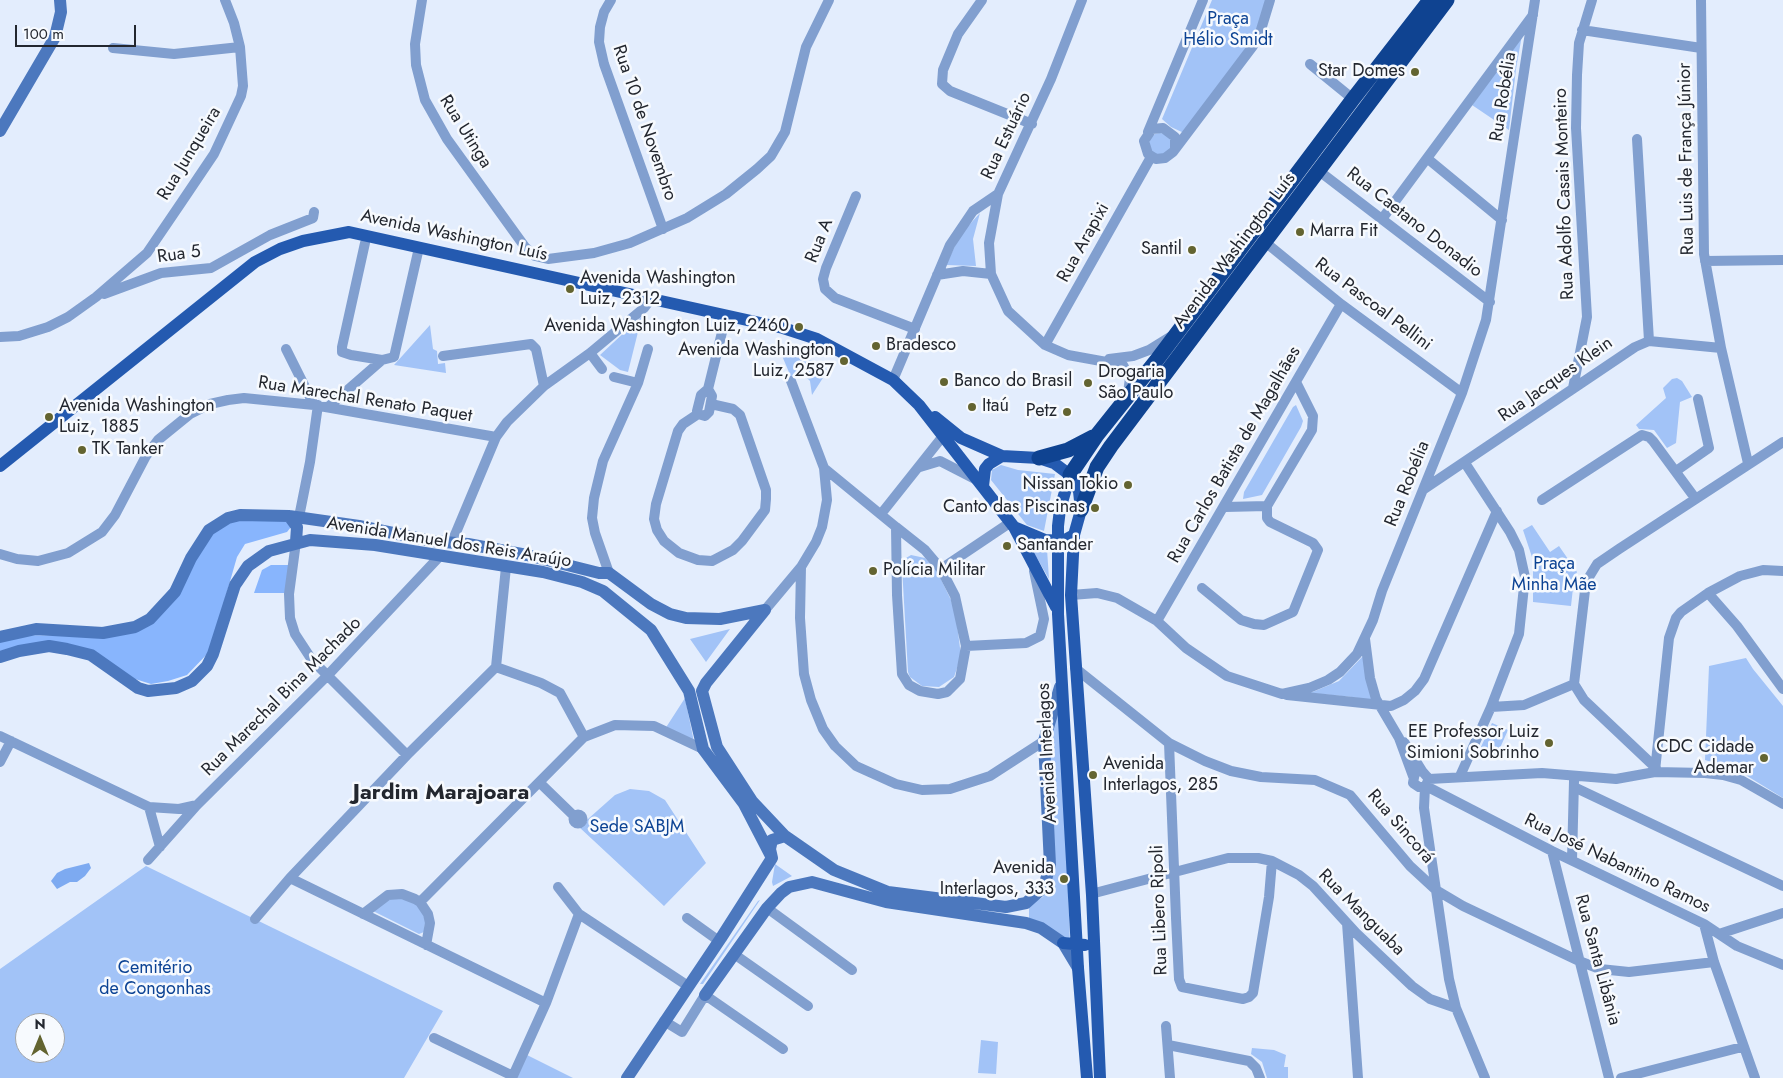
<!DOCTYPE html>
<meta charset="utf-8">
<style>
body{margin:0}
#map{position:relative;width:1783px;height:1078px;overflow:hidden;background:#e3edfd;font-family:Jost,sans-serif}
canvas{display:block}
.north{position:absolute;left:15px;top:1013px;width:50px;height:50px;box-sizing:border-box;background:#f7fafe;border:1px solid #a2a6ab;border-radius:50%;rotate:0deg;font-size:14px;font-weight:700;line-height:20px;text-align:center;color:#23272f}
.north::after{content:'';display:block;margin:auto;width:18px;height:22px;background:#636431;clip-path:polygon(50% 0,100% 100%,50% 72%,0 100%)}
.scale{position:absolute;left:15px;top:25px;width:121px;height:22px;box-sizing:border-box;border:2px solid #23272f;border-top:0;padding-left:6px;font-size:15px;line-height:18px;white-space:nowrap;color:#23272f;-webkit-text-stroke:4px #f7fafe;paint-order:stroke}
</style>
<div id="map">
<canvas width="1783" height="1078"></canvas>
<div class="north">N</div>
<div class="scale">100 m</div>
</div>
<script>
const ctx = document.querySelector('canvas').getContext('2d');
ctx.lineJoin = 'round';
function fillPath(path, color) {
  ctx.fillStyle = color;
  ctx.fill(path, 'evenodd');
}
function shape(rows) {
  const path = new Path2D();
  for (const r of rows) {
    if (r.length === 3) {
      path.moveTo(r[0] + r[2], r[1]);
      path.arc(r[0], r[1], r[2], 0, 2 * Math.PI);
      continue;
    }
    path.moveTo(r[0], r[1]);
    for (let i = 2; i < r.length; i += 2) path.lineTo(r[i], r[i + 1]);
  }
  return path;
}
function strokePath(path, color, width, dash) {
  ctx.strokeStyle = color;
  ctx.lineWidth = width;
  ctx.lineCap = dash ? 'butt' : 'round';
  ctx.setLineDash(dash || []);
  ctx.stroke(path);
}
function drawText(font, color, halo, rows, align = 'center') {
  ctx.font = font + ' Jost,sans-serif';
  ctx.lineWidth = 5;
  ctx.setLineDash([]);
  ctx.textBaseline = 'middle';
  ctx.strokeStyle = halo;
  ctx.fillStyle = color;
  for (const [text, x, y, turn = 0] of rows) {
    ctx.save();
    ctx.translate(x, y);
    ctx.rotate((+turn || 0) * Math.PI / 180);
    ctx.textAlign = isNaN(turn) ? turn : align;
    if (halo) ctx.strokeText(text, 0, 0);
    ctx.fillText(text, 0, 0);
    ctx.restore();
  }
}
fillPath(shape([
 [1212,0,1266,0,1255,38,1184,133,1171,127,1162,119],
 [1522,35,1516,69,1509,130,1472,105],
 [1160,144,11],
 [980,213,973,239,976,266,946,265,960,235],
 [642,316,628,372,620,370,600,355],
 [430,325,433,349,437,351,438,364,445,363,446,373,394,365],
 [780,351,813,361,828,370,812,395,810,381,806,377,791,377],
 [1677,378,1682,381,1692,397,1680,402,1676,443,1667,448,1654,430,1639,429,1636,425,1666,398,1663,388,1672,379],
 [1296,405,1303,421,1301,427,1262,495,1243,499,1244,492,1293,407],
 [1001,465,1018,470,1055,474,1044,531,1027,525,991,480,992,470],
 [1532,525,1550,552,1559,546,1577,572,1574,579,1571,606,1533,602,1533,560,1523,530],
 [1031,541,1047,549,1049,579,1029,544],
 [911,555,925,558,937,571,951,600,956,616,961,656,954,677,939,687,922,686,910,677,908,672,902,567,906,558],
 [730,629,706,662,690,639],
 [1363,656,1376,702,1352,697,1310,693,1339,681],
 [1746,658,1753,669,1783,706,1783,798,1739,771,1705,760,1709,666],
 [1061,694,1070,944,1029,920,1029,905,1043,897,1055,870,1046,742],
 [685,698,694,742,665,729],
 [1492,723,1508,730,1496,757,1480,749],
 [630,789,649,791,665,800,706,863,664,906,579,827,615,795],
 [775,864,792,876,773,886,772,882],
 [146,866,443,1011,404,1078,0,1078,0,969],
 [25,1023,55,1023,55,1053,25,1053],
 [393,897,415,902,426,916,424,932,419,934,373,911],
 [760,900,703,984,700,984,758,901],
 [981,1040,998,1042,996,1074,978,1073],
 [1252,1048,1274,1050,1286,1055,1284,1067,1288,1067,1288,1078,1267,1078,1262,1062,1251,1054],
 [527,1055,573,1078,517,1078]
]), '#a2c3f7');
fillPath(shape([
 [244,517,286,521,291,527,287,532,245,544,237,557,210,651,187,675,168,681,151,684,135,679,80,647,0,651,0,642,20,635,102,636,139,629,207,541,219,527],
 [271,565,289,565,286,593,254,593,262,570]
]), '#88b5fd');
fillPath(shape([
 [89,863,91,868,85,876,77,882,70,882,57,889,51,881,57,873,65,869]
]), '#7daaf1');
strokePath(shape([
 [422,0,415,44,416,65,425,100,447,139,525,247,535,256,548,259,594,253,630,243,687,218,726,194,757,169,771,156,785,132,806,47,829,0],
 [611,0,604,12,600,27,599,42,604,64,663,229],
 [982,0,958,34,943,70,942,84,950,91,1032,124],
 [1701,0,1704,254,1721,348,1748,463],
 [1582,30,1701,48],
 [113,48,174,54,240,47],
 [1310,64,1353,99],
 [1148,132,1203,0],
 [1637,139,1649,341],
 [1175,148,1175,137,1163,128,1152,129,1144,141,1148,154,1156,159,1165,158,1173,152,1253,46,1260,33,1270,0],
 [1428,159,1502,220],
 [1319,171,1490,302],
 [998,194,989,243,991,274,1008,311,1045,345,1068,355,1123,365,1130,378,1128,393],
 [856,196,826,268,823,279,825,289,835,298,915,329],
 [1382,219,1533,15],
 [1265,242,1341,304,1462,393],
 [365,243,342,347,342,352,351,355,382,360,394,357,418,252],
 [1705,261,1783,260],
 [937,275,963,271,991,274],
 [104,294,161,273,211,268,270,235,313,218,314,212],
 [0,337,19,336,48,327,68,317,96,297,147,253,181,203,214,154,241,96,243,86,240,47,234,23,225,0],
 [1045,345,1151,157],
 [286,349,314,405],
 [590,353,602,369],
 [443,356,531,344,536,349,544,386],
 [1109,359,1133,356,1149,350,1170,337],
 [614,377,638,383],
 [893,380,950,245,973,211,998,194,1051,79,1082,0],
 [1573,388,1587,317,1576,128,1577,75,1579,43,1592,0],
 [708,389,726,316],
 [708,389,712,396,709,412,705,416,698,414,697,411,701,395,708,389],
 [328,407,382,360],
 [698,414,683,424,678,431,656,504,654,519,657,530,664,541,679,553,698,560,712,561,733,550,742,541,765,510,766,499,766,490,740,415,733,409,711,404],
 [920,467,940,461,975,479],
 [824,468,896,527],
 [1676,471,1709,448,1698,399],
 [1424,489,1635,347,1649,341,1721,348],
 [1542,500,1642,435,1649,437,1653,441,1695,498],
 [1225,507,1267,506,1312,430,1313,416,1296,382],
 [881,514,943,436],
 [299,517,310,462,318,405],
 [896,527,925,550,941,569,955,596,966,646,960,679,947,692,938,694,920,691,909,685,902,674,897,595,896,527],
 [296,542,289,594,290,618,295,634,312,660,407,755],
 [452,542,496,437,507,422,544,386,590,353,644,308,650,300],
 [0,554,17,559,38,561,68,553,102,532,115,515,146,456,158,440,190,414,210,404,228,400,244,398,314,405,496,437],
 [801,567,800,618,804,674,811,700,823,729,835,746,856,766,896,784,922,790,950,789,990,776,1044,741],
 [941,569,1011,522],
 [609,573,595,533,592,518,594,498,603,461,638,383,648,349],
 [1202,588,1241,620,1254,624,1264,625,1293,612,1318,550,1313,543,1270,522,1267,518,1267,506],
 [1708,593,1737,626,1783,689],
 [1071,595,1097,593,1117,598,1157,621,1186,648,1227,676,1282,694,1309,688,1328,680,1340,672,1357,654,1373,620,1382,591,1462,393,1486,320,1535,0],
 [765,610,801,567,816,542,822,527,827,500,824,468,791,381],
 [1157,621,1341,304],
 [1365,639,1370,678,1376,699,1399,738,1413,776],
 [966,646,1026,643,1040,636,1044,619,1034,571],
 [496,667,541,683,560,693,584,737],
 [1075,668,1169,743,1205,761,1231,771,1261,777,1315,780,1350,795,1410,866,1436,890,1463,906,1579,961,1600,969,1629,972,1714,962],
 [1287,695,1391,706,1404,700,1415,691,1424,679,1497,511],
 [1491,707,1524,705,1574,684],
 [0,736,149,807,179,809,197,805],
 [1404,742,1422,771],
 [1169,743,1176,918,1179,979,1182,987,1243,999,1249,997,1253,993,1269,897,1272,861],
 [0,762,11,741],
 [1656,768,1584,700,1574,684,1586,582,1597,564,1619,549,1783,442],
 [1655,771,1669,638,1676,618,1681,612,1708,593,1740,576,1763,570,1783,571],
 [1460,776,1491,707,1519,634,1525,577,1519,550,1510,532,1465,463],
 [1429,779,1542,773,1616,779,1655,772,1705,773,1723,775,1741,780,1783,804],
 [540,783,574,816],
 [1426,786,1552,851,1704,924,1719,934,1783,913],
 [1425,787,1419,787,1413,783,1415,772,1422,771,1429,779,1425,787,1424,808,1449,979,1456,1008,1485,1078],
 [1574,787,1783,886],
 [149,807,160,847],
 [578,819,4.5],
 [1552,851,1609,1078],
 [148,860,197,805,327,676,439,557],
 [1572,860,1574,781],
 [290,878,546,1003],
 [558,887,579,914,688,986],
 [1091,894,1228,858,1258,858,1272,861,1299,875,1313,886,1356,933,1412,986,1430,999,1456,1008],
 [420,902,584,737,615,725,654,726,703,749],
 [767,908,852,970],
 [363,914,388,895,402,894,415,899,420,902,428,914,430,923,426,945],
 [687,918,719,941],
 [255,919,290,878,407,755,496,667,506,567],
 [1347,923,1358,1078],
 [1704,924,1714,962,1755,1078],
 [1719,934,1737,946,1783,965],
 [734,954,808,1006],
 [664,1021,682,1032,705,995,783,1049],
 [1166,1026,1170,1078],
 [434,1038,513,1076],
 [1168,1045,1249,1061,1256,1068,1260,1078],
 [512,1078,546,1003,579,914],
 [1621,1078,1742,1047]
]), '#819fcf', 10);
strokePath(shape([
 [0,131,55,37,61,12,60,0],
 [289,516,297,527,296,542],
 [765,610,706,683,702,691,717,747,752,801,785,836,834,870,888,892,1006,907,1026,903,1044,887,1050,865,1044,741,1060,687],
 [0,637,36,629,103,633,135,627,150,619,175,592,191,558,209,530,228,518,240,515,289,516,359,526,432,541,468,544,527,555,599,573,609,573,651,604,670,614,686,618,720,619,765,610],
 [0,657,19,651,49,646,67,649,91,655,138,688,148,691,176,688,192,681,207,666,213,654,235,585,248,566,269,551,310,540,375,545,543,572,582,582,603,591,651,630,689,691,703,749,744,804,772,858],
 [705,995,767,908,781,893,789,887,812,882,886,902,1026,923,1041,928,1063,943,1078,968],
 [627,1078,721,938,772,858,770,849,772,840,785,836]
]), '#4c78be', 12);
strokePath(shape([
 [935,417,961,438,1002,456,1039,458,1054,463,1070,475,1079,491,1081,510,1074,535,1071,595,1092,895,1100,1078],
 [0,466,255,262,280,249,303,241,349,232,783,328,817,339,893,380,919,405,1014,527,1045,540,1063,541,1074,535],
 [1070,475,1060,509,1058,526,1058,614,1078,968,1087,1078],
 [983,486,985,469,989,464,1002,456],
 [1014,527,1056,607],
 [1063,943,1085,945]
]), '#245ab0', 12);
strokePath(shape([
 [1039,458,1068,450,1093,437],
 [1070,475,1097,435,1156,361,1353,99,1430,0],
 [1081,510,1097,467,1111,446,1447,0]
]), '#0f4391', 15);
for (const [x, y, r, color] of [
 [1415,72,5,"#636431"],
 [1300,232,5,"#636431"],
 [1192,250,5,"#636431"],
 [570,289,5,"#636431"],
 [799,327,5,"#636431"],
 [876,346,5,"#636431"],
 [844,361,5,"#636431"],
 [944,382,5,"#636431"],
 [1088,383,5,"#636431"],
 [972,407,5,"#636431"],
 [1067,412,5,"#636431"],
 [49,417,5,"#636431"],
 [82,450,5,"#636431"],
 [1128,485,5,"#636431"],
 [1095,508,5,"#636431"],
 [1007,546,5,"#636431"],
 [873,571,5,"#636431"],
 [1549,743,5,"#636431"],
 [1764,758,5,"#636431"],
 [1093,775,5,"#636431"],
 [1064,879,5,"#636431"]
]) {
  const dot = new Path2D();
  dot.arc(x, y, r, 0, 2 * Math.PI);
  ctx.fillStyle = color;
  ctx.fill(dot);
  strokePath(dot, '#f7fafe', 2);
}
drawText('18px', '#0c4394', '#f7fafe', [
 ["Praça",1228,20],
 ["Hélio Smidt",1228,41],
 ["Praça",1554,565],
 ["Minha Mãe",1554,586],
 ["Sede SABJM",637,828],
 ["Cemitério",155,969],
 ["de Congonhas",155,990]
]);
drawText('18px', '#23272f', '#f7fafe', [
 ["Star Domes",1405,72,"right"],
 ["Marra Fit",1310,232],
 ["Santil",1182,250,"right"],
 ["Avenida Washington",580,279],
 ["Luiz, 2312",580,300],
 ["Avenida Washington Luiz, 2460",789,327,"right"],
 ["Bradesco",886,346],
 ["Avenida Washington",834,351,"right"],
 ["Luiz, 2587",834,372,"right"],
 ["Drogaria",1098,373],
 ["São Paulo",1098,394],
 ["Banco do Brasil",954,382],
 ["Avenida Washington",59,407],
 ["Luiz, 1885",59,428],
 ["Itaú",982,407],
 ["Petz",1057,412,"right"],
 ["TK Tanker",92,450],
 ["Nissan Tokio",1118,485,"right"],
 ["Canto das Piscinas",1085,508,"right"],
 ["Santander",1017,546],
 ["Polícia Militar",883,571],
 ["EE Professor Luiz",1539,733,"right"],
 ["Simioni Sobrinho",1539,754,"right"],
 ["CDC Cidade",1754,748,"right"],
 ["Ademar",1754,769,"right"],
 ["Avenida",1103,765],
 ["Interlagos, 285",1103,786],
 ["Avenida",1054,869,"right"],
 ["Interlagos, 333",1054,890,"right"]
], 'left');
drawText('18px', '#23272f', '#f7fafe', [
 ["Rua Robélia",1504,97,-81],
 ["Rua 10 de Novembro",644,123,71],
 ["Rua Utinga",465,132,58],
 ["Rua Estuário",1007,136,-65],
 ["Rua Junqueira",190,154,-59],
 ["Rua Luis de França Júnior",1687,159,-91],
 ["Rua Adolfo Casais Monteiro",1565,194,-92],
 ["Rua Caetano Donadio",1414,223,38],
 ["Avenida Washington Luís",454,236,12],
 ["Rua A",820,241,-68],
 ["Rua Arapixi",1084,243,-61],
 ["Avenida Washington Luís",1235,251,-53],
 ["Rua 5",179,255,-8],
 ["Rua Pascoal Pellini",1373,305,37],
 ["Rua Jacques Klein",1556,380,-35],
 ["Rua Marechal Renato Paquet",365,400,9],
 ["Rua Carlos Batista de Magalhães",1235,455,-60],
 ["Rua Robélia",1408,484,-68],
 ["Avenida Manuel dos Reis Araújo",449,543,9],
 ["Rua Marechal Bina Machado",282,697,-45],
 ["Avenida Interlagos",1048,753,-93],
 ["Rua Sincorá",1400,827,49],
 ["Rua José Nabantino Ramos",1617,864,26],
 ["Rua Libero Ripoli",1160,910,-92],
 ["Rua Manguaba",1361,913,45],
 ["Rua Santa Libânia",1597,960,75]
]);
drawText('bold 22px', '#23272f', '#f7fafe', [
 ["Jardim Marajoara",441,794]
]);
</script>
